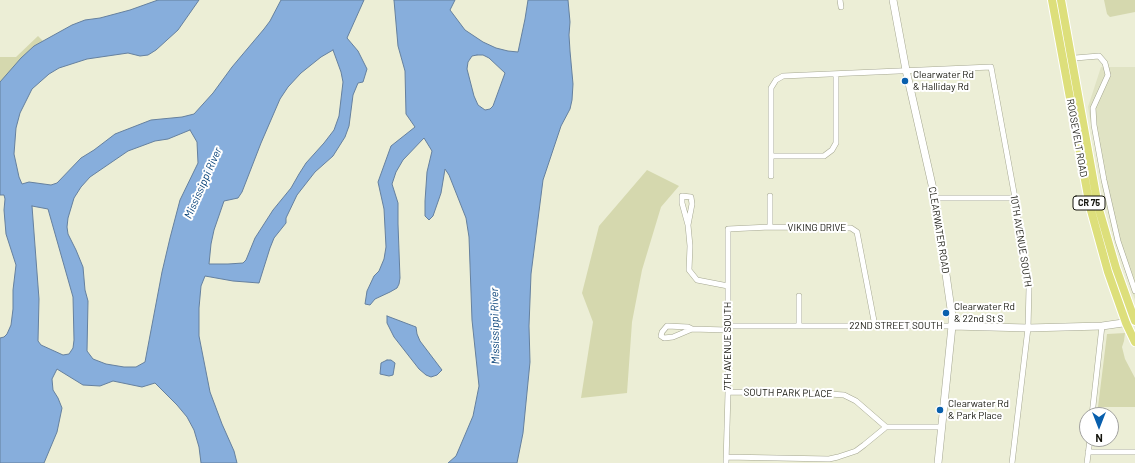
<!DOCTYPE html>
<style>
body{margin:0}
#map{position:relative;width:1135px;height:463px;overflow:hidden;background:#eceed6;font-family:Barlow,sans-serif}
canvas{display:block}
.north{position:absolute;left:1079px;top:407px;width:40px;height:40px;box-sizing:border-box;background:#fff;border:1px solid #a1a19e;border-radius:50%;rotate:180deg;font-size:11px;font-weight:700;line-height:16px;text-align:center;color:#15150d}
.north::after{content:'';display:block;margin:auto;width:14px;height:18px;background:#085fad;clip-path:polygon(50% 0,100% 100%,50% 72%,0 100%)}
</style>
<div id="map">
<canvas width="1135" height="463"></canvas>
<div class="north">N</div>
</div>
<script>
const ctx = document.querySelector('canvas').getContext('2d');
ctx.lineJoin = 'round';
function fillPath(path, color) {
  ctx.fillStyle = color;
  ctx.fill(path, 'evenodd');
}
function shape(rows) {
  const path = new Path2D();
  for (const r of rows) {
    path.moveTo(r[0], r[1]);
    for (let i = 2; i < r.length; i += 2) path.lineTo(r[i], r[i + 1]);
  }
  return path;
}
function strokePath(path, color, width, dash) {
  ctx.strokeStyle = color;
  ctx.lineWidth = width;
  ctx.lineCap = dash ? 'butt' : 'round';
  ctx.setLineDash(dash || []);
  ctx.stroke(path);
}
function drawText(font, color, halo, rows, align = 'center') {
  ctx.font = font + ' Barlow,sans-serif';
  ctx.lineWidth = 4;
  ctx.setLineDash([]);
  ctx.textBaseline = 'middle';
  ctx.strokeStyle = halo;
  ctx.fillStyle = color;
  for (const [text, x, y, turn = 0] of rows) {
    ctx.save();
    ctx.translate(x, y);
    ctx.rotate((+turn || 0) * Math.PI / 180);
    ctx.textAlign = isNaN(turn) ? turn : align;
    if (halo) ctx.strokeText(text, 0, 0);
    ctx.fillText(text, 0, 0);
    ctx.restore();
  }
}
fillPath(shape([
 [1101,67,1135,67,1135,300,1115,241,1103,190,1088,107]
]), '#e0e3c4');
fillPath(shape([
 [1104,0,1135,0,1135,12,1110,17,1107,14],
 [38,36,48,46,0,101,0,57,16,57],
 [647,170,679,186,661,207,642,270,632,322,627,393,581,398,593,322,582,293,599,226],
 [1125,333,1124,341,1122,347,1125,359,1135,378,1135,407,1098,407,1107,334]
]), '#d5d8ae');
const water = shape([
 [158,0,199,0,178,30,156,50,148,55,140,56,128,53,87,59,59,68,49,74,32,89,20,113,16,128,14,154,19,177,22,184,29,182,51,185,57,183,81,158,94,150,115,134,151,120,182,117,194,114,213,93,232,67,264,29,270,21,281,0,364,0,347,38,358,51,367,69,363,82,358,83,353,95,349,126,345,137,333,156,315,172,297,195,286,218,286,223,274,238,270,248,259,283,233,281,205,276,201,286,199,308,199,336,210,392,222,424,234,451,237,463,201,463,199,447,194,430,187,417,177,405,155,383,142,387,113,381,100,386,83,385,57,369,52,379,53,390,58,398,62,408,57,432,44,463,0,463,0,338,4,337,7,334,11,325,13,309,13,290,16,265,6,234,4,210,5,199,4,195,0,195,0,82,21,58,34,46,72,25,85,20,100,18,130,10,158,0],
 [333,50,341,72,343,82,339,116,334,130,324,143,306,163,299,174,291,188,273,210,255,238,246,260,243,263,228,264,209,264,211,244,214,230,224,201,238,198,242,192,261,143,280,99,288,87,301,73,321,57,333,50],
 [190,130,197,142,198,163,180,200,170,238,162,272,145,362,136,367,124,367,106,364,93,359,87,351,88,301,85,290,83,267,76,250,68,234,67,227,68,218,74,198,81,187,90,177,128,151,155,141,168,139,190,130],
 [32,206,48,209,73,297,74,340,73,348,69,354,63,355,41,345,38,341,39,299,32,206],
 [394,0,455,0,450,10,465,30,483,42,496,48,508,51,518,52,525,19,528,0,568,0,570,22,569,35,570,51,573,84,572,100,570,109,561,126,543,180,531,274,529,326,530,362,523,433,517,463,448,463,456,456,473,416,479,386,472,320,469,237,466,218,449,175,445,169,441,193,433,216,429,220,425,216,425,201,427,172,432,151,424,138,403,160,396,172,392,184,398,203,398,224,400,278,399,284,397,288,390,292,375,299,370,305,365,304,367,291,374,276,379,271,384,259,386,247,384,209,378,182,391,146,415,127,406,114,405,71,398,46,394,0],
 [477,55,483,55,489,58,505,73,493,106,490,109,485,110,478,105,474,96,467,69,468,62,472,56,477,55],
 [387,316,416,327,417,334,420,341,442,370,437,375,431,377,426,375,419,369,394,337,387,323,387,316],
 [387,360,391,360,395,363,393,375,389,376,380,374,381,363,387,360]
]);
fillPath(water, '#87aedc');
strokePath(water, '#65809e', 1);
const minor = shape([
 [840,0,841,7],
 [1063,59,1099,56,1105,63,1108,75,1093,108,1094,125,1104,180,1118,241,1135,291],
 [771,156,824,156,832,150,836,143,836,74],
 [771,176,771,88,776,80,783,76,991,67,1015,198,1029,288,1028,328,1012,463],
 [935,198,1015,198],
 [688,225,682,203,682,196,691,197,692,204,688,225,690,246,689,270,697,280,728,286],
 [770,227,770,196],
 [799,296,799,326],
 [727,326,952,326],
 [692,329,673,337,664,338,661,336,662,332,667,326,688,327,692,329,727,330],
 [728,392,830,394,844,395,856,401,886,427],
 [1092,415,1102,326],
 [886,427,942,427],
 [1088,452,1135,452],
 [726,457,829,459,838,457,856,451,864,445,886,427],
 [726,463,728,392,728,229,770,227,851,228,857,232,875,326],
 [1087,463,1090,439]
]);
const tertiary = shape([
 [893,0,906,70,935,198,952,316,952,326,938,463],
 [952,326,1028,328,1102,326,1130,322]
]);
const primary = shape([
 [1052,0,1090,207,1108,272,1126,323,1135,342],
 [1061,0,1098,206,1116,268,1135,321]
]);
strokePath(minor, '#a5a791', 6);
strokePath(tertiary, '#a5a791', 8);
strokePath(primary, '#fff', 10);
strokePath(minor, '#fff', 5);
strokePath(tertiary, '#fff', 7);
strokePath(primary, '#dddf7b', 8);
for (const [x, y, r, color] of [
 [905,81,4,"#085fad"],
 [946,313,4,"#085fad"],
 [940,410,4,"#085fad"]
]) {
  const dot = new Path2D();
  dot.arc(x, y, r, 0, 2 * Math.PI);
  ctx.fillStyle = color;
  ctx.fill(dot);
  strokePath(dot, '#fff', 1.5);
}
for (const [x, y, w] of [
 [1089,203,32]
]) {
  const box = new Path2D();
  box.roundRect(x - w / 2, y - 7, w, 14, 3);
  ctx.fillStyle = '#fff';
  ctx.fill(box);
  strokePath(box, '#15150d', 1);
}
drawText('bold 9px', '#15150d', null, [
 ["CR 75",1089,203]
]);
drawText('10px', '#15150d', '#fff', [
 ["Clearwater Rd",913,75],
 ["& Halliday Rd",913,87],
 ["Clearwater Rd",954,307],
 ["& 22nd St S",954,319],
 ["Clearwater Rd",948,404],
 ["& Park Place",948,416]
], 'left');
drawText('10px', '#15150d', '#fff', [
 ["ROOSEVELT ROAD",1077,138,80],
 ["VIKING DRIVE",817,228],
 ["CLEARWATER ROAD",939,230,81],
 ["10TH AVENUE SOUTH",1021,241,81],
 ["22ND STREET SOUTH",896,326],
 ["7TH AVENUE SOUTH",728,346,-90],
 ["SOUTH PARK PLACE",788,393,1]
]);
drawText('italic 11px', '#074178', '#fff', [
 ["Mississippi River",203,183,-66],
 ["Mississippi River",495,326,-91]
]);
</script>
